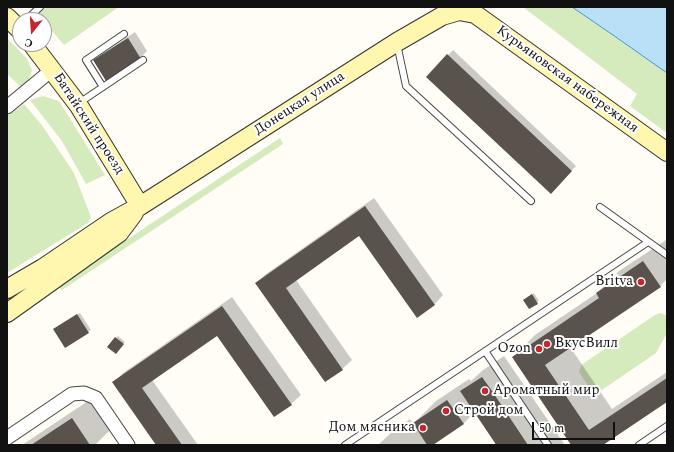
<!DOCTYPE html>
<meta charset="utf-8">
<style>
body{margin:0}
#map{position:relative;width:674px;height:452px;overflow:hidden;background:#fffdf5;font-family:Spectral,serif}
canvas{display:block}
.frame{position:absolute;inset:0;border:8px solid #111;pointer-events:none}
.north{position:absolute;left:12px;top:12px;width:40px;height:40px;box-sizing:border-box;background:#fff;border:1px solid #a0a0a0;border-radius:50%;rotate:197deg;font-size:11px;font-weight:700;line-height:16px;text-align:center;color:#111}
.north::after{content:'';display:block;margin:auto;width:14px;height:18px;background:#c4262e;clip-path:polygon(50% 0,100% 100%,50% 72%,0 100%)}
.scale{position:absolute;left:532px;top:422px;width:83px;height:18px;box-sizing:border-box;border:2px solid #111;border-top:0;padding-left:5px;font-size:12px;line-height:14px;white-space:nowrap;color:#111;-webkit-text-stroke:3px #fff;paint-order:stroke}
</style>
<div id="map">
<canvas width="674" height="452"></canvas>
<div class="frame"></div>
<div class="north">С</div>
<div class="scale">50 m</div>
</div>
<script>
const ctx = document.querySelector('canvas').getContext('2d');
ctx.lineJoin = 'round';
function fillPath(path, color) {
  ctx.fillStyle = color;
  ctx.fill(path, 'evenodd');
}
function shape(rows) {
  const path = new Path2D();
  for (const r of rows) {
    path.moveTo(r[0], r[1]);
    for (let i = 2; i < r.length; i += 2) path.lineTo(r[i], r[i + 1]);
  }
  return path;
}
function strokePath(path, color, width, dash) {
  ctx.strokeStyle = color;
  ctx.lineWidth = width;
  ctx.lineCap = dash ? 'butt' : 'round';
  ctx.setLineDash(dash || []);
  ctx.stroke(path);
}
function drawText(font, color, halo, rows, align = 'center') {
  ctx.font = font + ' Spectral,serif';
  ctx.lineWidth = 4;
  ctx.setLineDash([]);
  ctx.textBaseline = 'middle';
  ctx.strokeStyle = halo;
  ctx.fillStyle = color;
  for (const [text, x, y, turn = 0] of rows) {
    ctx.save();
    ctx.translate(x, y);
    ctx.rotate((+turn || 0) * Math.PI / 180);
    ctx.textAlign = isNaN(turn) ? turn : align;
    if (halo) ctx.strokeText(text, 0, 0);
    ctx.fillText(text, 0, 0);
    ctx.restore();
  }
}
fillPath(shape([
 [31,7,119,7,64,45],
 [523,7,572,7,667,73,667,133,630,106,637,94],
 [7,38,27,59,32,70,28,83,21,87,7,74],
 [43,96,59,101,105,175,86,184,62,141,30,100],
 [24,104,41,124,74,173,91,217,88,223,7,273,7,116],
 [280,138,283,144,62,290,57,286],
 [661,313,667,316,667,333,656,353,599,392,591,390,579,372,581,365,655,315]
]), '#d5ebbd');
const water = shape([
 [572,7,667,7,667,73,613,35,572,7]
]);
fillPath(water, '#b9e0f7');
strokePath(water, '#3f96cf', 1);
fillPath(shape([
 [135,32,147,51,140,58,94,61,102,54],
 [453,50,576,166,551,192,427,77],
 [374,198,443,295,434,305,360,235,296,280,352,360,342,369,257,283,266,274],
 [666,240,667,279,660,286,570,347,612,409,667,372,667,401,601,445,572,445,513,357,535,335,597,293,619,271],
 [534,293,539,301,537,303,526,298],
 [232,297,301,395,291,404,217,335,152,380,198,445,158,445,114,383,123,373],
 [80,313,91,330,66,347,57,327],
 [118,336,125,342,116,352,116,338],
 [504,356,565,445,497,445,475,412,463,424,431,445,378,445,392,432,410,419,413,424,436,401,469,379,471,381,483,370],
 [94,397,114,426,95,445,22,445]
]), '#0003');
fillPath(shape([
 [128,38,141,59,106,81,93,60],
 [447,54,572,171,551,194,426,77],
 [365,206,435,305,417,318,359,236,286,288,343,370,325,382,255,283],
 [643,261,661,287,545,365,589,430,667,378,667,402,603,445,571,445,512,357,599,298,596,293],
 [532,294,538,304,529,309,523,300],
 [222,306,292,405,274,417,217,336,142,388,182,445,156,445,112,382],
 [77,314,89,333,65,348,53,329],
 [115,337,124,344,116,354,107,347],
 [482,377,492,391,528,445,496,445,495,443,460,391],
 [447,400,464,424,433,445,427,445,413,423],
 [72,418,90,445,31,445]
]), '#5a524d');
const lane = shape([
 [26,20,40,7],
 [397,44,406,86,531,201],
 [103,87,86,60,124,34],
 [79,103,143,60],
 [600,207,667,255],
 [485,351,548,445],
 [345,445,648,242],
 [639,445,667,426]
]);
const street = shape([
 [7,107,53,69],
 [7,438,72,394,84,393,96,398,128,445]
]);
const secondary = shape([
 [7,17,20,30],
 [32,44,79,106,140,206],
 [7,289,43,268,111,222,140,206,397,42,442,16,459,11,475,14,667,152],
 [7,313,119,233,134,213]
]);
strokePath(lane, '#444', 8);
strokePath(street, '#444', 15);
strokePath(secondary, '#333', 20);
strokePath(lane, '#fff', 6);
strokePath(street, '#fff', 13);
strokePath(secondary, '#fff6b0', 18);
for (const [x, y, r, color] of [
 [641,282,4,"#c4262e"],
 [547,344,4,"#c4262e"],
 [539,349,4,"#c4262e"],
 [485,391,4,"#c4262e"],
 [446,411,4,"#c4262e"],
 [423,428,4,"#c4262e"]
]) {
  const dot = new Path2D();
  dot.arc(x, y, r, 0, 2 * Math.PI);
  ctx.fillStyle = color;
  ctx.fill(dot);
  strokePath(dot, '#fff', 1.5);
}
drawText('14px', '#111', '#fff', [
 ["Курьяновская набережная",567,80,36],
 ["Донецкая улица",300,104,-33],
 ["Батайский проезд",88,124,57]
]);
drawText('14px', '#111', '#fff', [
 ["Britva",633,282],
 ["ВкусВилл",555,344,"left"],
 ["Ozon",531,349],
 ["Ароматный мир",493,391,"left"],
 ["Строй дом",454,411,"left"],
 ["Дом мясника",415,428]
], 'right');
</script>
